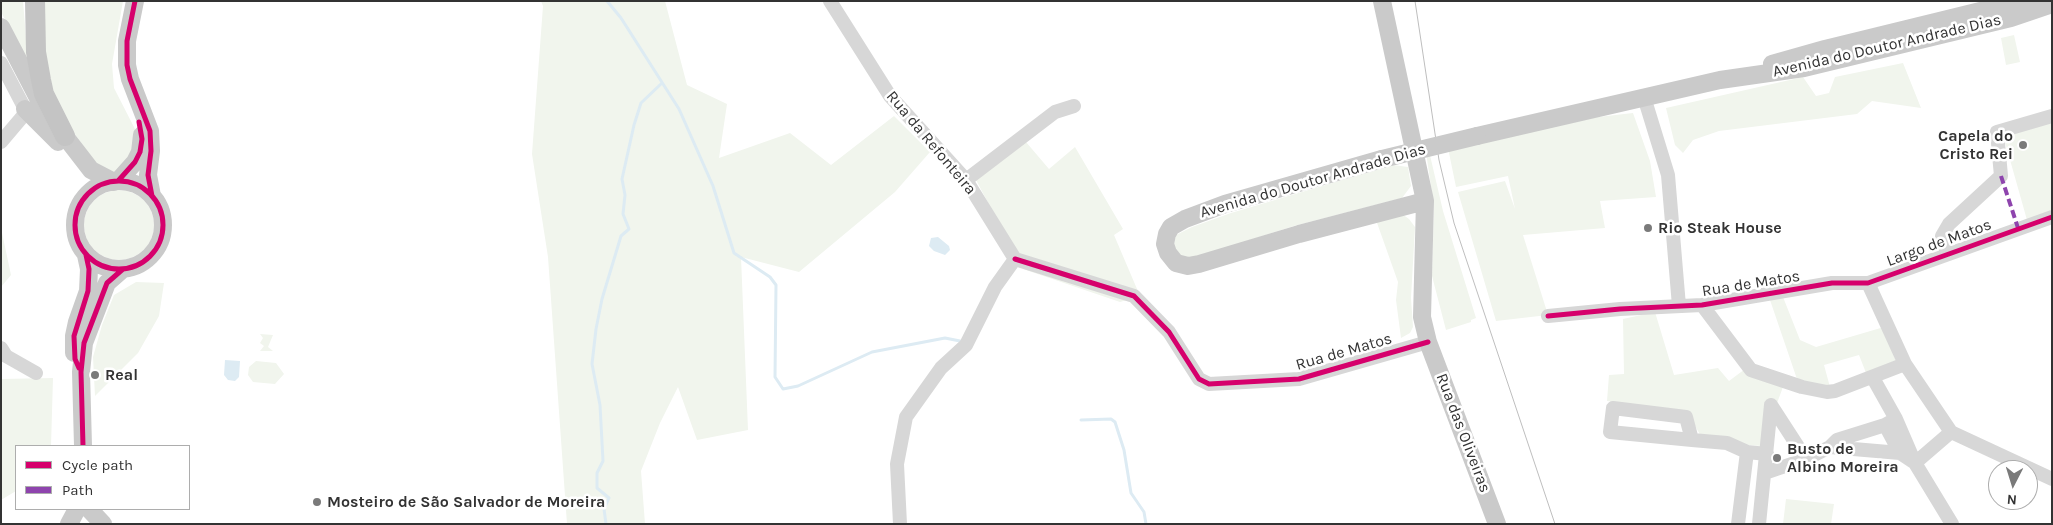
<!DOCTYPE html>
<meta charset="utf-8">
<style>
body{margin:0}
#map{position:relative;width:2053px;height:525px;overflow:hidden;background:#fff;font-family:Karla,sans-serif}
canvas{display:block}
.frame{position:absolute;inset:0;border:2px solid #333;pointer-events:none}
.legend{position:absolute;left:15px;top:445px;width:175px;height:65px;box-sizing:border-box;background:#fff;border:1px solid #adadad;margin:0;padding:6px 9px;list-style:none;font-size:15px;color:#333}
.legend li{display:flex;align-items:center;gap:10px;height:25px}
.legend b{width:25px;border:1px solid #adadad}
.north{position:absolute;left:1988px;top:460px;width:50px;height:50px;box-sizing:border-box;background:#fff;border:1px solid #adadad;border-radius:50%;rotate:185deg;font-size:14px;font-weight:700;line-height:20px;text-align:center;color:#333}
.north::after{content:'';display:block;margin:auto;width:18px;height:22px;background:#7a7a7a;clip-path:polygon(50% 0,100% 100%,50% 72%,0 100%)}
</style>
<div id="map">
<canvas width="2053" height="525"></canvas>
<div class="frame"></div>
<ul class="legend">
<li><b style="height:6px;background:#d6006c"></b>Cycle path</li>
<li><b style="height:6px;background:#8e44ad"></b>Path</li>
</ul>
<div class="north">N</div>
</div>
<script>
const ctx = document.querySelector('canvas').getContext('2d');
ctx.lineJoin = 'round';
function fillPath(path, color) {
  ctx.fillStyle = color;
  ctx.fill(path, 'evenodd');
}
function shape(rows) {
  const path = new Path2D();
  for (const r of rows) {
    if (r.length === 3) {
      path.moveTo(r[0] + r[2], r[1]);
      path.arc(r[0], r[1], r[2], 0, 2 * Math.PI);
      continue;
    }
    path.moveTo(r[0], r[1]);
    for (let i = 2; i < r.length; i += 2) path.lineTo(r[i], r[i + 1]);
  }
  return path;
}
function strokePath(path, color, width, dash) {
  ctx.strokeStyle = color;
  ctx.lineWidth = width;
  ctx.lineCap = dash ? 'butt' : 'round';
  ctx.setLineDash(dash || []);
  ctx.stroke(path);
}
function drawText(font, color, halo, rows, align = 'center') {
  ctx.font = font + ' Karla,sans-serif';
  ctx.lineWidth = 5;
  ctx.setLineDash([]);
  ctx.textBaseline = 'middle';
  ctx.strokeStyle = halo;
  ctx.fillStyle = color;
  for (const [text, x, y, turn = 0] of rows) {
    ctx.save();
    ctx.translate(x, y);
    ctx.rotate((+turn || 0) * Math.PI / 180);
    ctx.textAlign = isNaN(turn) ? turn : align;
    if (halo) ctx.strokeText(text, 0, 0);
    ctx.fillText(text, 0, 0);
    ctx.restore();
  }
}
fillPath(shape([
 [1,1,23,1,28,62,1,12],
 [43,1,123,1,112,64,114,88,137,133,135,151,115,172,108,173,93,160,74,133,52,94,44,46],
 [541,1,665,1,687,85,727,104,719,158,790,133,831,165,894,116,930,152,895,192,799,272,741,257,748,430,697,440,678,387,660,423,641,471,645,524,567,524,548,257,532,154,543,6],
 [2014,35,2020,62,2006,65,2001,38],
 [1903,63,1921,108,1872,101,1857,114,1719,131,1693,140,1683,153,1675,145,1666,108,1803,77,1816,96,1829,93,1835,77],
 [1633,113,1650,161,1656,197,1600,201,1605,228,1523,235,1548,315,1496,321,1458,192,1505,181,1515,209,1508,176,1456,187,1448,148,1563,121],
 [2052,121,2052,213,2027,220,2003,135],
 [1026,142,1049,169,1075,147,1123,229,1114,235,1140,296,1120,302,1023,269,975,178],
 [1429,151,1443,211,1476,318,1471,320,1471,322,1446,330,1432,276,1434,207,1426,152],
 [1393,165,1408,167,1411,186,1402,198,1294,226,1199,256,1186,258,1179,255,1175,250,1174,243,1176,235,1192,227,1231,213],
 [119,225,35],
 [1402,214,1409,219,1415,227,1411,298,1413,327,1410,333,1401,338,1396,300,1398,282,1376,220],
 [1,228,11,275,1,287],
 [136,282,164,283,159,316,138,353,95,396,93,357,102,325,114,295],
 [1783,297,1800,340,1816,347,1884,327,1898,367,1868,378,1859,355,1824,365,1830,387,1798,382,1770,300],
 [1655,312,1674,375,1718,368,1729,381,1745,369,1783,387,1761,446,1704,441,1686,411,1607,401,1609,375,1624,374,1623,319],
 [260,334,273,335,268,347,273,351,260,351,264,346,260,343,263,338],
 [256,361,276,363,284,374,275,384,253,382,248,375,249,367],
 [53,378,51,446,16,446,16,491,1,500,1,379],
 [1786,499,1834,504,1831,524,1783,524]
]), '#f1f5ed');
fillPath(shape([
 [938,237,949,246,950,250,945,255,934,251,929,246,931,238],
 [225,360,240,361,239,377,235,381,228,380,224,375]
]), '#ddebf3');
strokePath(shape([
 [607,1,621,18,679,109,713,186,734,253,770,277,776,285,775,377,783,389,798,386,872,352,945,338,960,341],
 [1081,420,1111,419,1115,422,1124,450,1131,493,1144,512,1146,524],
 [606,524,604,509,609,498,597,488,597,473,603,461,600,405,592,364,596,329,602,299,621,236,629,229,623,214,625,195,622,179,634,125,641,103,662,83]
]), '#ddebf3', 3);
strokePath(shape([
 [830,1,890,96,966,180,1015,259],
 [1,63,25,109,23,116,1,142],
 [1644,97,1668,175,1679,306],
 [966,180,1055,112,1074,106],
 [1949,253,1944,245,1942,236,1949,224,2001,176,1997,132,2052,116],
 [1015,259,1134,296,1169,332,1199,379,1209,384,1299,379,1428,342],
 [1868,283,1905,364,1951,432,2052,479],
 [1702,305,1751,370,1802,387,1827,392,1835,391,1905,364],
 [1548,316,1620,309,1702,305,1832,283,1868,283,2052,217],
 [1,348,6,356,36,373],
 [1873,378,1896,419,1915,463,1952,524],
 [1771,405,1806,459],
 [1885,425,1900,453],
 [1692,440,1686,417,1613,408,1610,432,1692,440,1727,443,1747,452,1767,454],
 [1830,447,1900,453,1915,463],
 [1915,463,1951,432],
 [1765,473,1806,459,1830,447,1837,440,1885,425,1896,419],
 [900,524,897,464,906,417,941,368,966,345,995,287,1015,259],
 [1738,524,1747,452],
 [1759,524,1771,405]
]), '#d7d7d7', 14);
strokePath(shape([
 [135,1,127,41,127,65,130,79,150,131,151,151,148,175,152,196],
 [1382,1,1425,201,1422,317,1428,342,1497,524],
 [1,27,37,96,57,126,91,170,114,182],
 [1772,64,1825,49,2021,1],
 [25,109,58,142],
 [1477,136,1720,80,1804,68,2011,18,2052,4],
 [1382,159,1225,204,1185,219,1171,227,1167,234,1165,244,1168,253,1176,263,1188,266,1199,264,1299,234,1425,201],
 [119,225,44],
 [118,181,135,162,140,152,142,135],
 [74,353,74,336,77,322,88,291,89,269,86,255],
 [83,446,81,372,84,343,107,283,123,269],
 [89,509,103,524],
 [69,524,77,509]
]), '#cacaca', 18);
strokePath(shape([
 [35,1,36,52,41,80,44,94,65,136]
]), '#c4c4c4', 20);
strokePath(shape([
 [1415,1,1439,160,1454,223,1555,524]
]), '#bebebe', 1);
strokePath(shape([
 [1382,159,1477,136]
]), '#cacaca', 18);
strokePath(shape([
 [2001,176,2018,228]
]), '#8e44ad', 4, [8, 4]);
strokePath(shape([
 [135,1,127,41,127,65,130,79,150,131,151,151,148,175,152,196],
 [119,225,44],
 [118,181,135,162,140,152,142,139,139,122],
 [1015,259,1134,296,1169,332,1199,379,1209,384,1299,379,1428,342],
 [1548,316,1620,309,1702,305,1832,283,1868,283,2052,217],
 [79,368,75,359,74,336,88,291,89,269,86,255],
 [83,446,81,372,84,343,107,283,123,269]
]), '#d6006c', 5);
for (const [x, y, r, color] of [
 [2023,145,5,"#7a7a7a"],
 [1648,228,5,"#7a7a7a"],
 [95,375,5,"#7a7a7a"],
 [1777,458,5,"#7a7a7a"],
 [317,502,5,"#7a7a7a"]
]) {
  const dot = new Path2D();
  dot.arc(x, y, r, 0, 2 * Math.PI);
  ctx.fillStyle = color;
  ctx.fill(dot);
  strokePath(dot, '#fff', 2);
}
drawText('16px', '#333', '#fff', [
 ["Avenida do Doutor Andrade Dias",1887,46,-13],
 ["Rua da Refonteira",931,143,50],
 ["Avenida do Doutor Andrade Dias",1313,181,-16],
 ["Largo de Matos",1939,243,-20],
 ["Rua de Matos",1751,284,-9],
 ["Rua de Matos",1344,352,-16],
 ["Rua das Oliveiras",1463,433,69]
]);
drawText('bold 16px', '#333', '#fff', [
 ["Capela do",2013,136,"right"],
 ["Cristo Rei",2013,154,"right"],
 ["Rio Steak House",1658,228],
 ["Real",105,375],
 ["Busto de",1787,449],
 ["Albino Moreira",1787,467],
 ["Mosteiro de São Salvador de Moreira",327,502]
], 'left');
</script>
